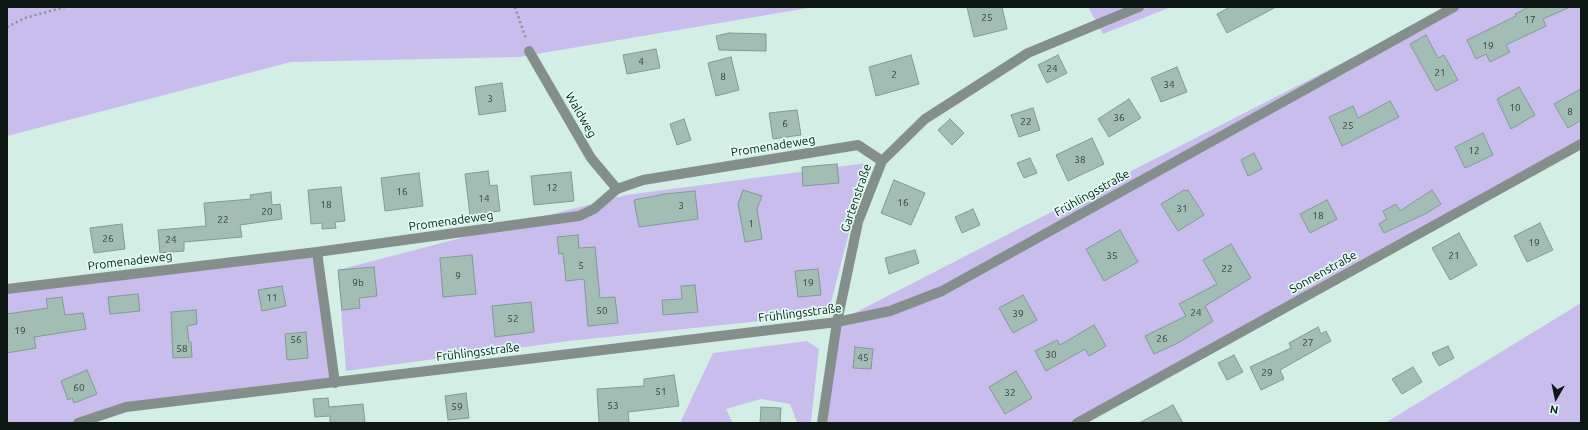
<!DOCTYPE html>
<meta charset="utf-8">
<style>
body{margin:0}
#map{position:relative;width:1588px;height:430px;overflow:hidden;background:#d3efe5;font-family:Ubuntu,sans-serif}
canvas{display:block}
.frame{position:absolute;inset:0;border:8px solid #0d1714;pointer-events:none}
.north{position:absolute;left:1536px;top:378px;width:40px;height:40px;-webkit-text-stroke:3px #e0fdf3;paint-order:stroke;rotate:189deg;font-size:11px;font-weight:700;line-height:16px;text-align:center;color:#0d1714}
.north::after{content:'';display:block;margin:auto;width:14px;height:18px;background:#0d1714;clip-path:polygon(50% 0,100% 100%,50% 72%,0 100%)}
</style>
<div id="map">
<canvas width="1588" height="430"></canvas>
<div class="frame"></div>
<div class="north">N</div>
</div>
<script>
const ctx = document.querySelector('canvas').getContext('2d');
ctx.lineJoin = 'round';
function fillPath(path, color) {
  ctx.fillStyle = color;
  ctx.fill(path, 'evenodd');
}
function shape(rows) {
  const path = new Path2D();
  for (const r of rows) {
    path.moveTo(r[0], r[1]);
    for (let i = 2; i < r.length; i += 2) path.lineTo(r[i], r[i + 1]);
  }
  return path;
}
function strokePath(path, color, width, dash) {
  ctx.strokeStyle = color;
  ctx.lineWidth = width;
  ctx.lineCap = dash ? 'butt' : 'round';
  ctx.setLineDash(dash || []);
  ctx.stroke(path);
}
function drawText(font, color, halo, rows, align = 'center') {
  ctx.font = font + ' Ubuntu,sans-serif';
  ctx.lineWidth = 3.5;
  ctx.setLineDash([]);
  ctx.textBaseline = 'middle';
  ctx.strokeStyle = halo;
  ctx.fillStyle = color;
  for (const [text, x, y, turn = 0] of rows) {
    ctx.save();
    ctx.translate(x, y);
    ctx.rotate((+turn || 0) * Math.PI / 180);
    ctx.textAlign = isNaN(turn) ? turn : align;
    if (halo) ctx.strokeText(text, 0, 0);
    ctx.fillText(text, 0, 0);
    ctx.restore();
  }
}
fillPath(shape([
 [7,7,814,7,519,57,291,62,7,136],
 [1088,7,1171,7,1103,34],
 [1451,7,1581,7,1581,144,1077,423,822,423,837,322],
 [867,163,828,314,569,341,346,371,338,270,626,195],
 [317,252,335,383,126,407,78,423,7,423,7,289],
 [1581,303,1581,423,1385,423],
 [807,341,819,349,811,422,797,422,790,404,761,399,726,409,733,423,680,423,713,353]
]), '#c9bdee');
const building = shape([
 [967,7,1002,7,1007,29,974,37,967,7],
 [1230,7,1276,7,1227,33,1217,14,1230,7],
 [1529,7,1570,7,1543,19,1546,26,1506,45,1510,52,1490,62,1486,54,1476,59,1467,40,1516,16,1515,14,1529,7],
 [729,33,766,34,766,51,719,50,716,36,729,33],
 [1426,35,1438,58,1444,55,1458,80,1436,91,1410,44,1426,35],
 [656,49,660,68,627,74,623,55,656,49],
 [911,55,919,84,876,96,869,67,911,55],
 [1058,55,1067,73,1047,83,1038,65,1058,55],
 [731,57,739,90,716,96,708,63,731,57],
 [1177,67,1187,92,1161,102,1151,78,1177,67],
 [502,83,506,111,479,115,475,87,502,83],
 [1519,87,1535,115,1511,129,1497,99,1519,87],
 [1581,89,1581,120,1568,128,1554,104,1581,89],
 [1129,99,1141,118,1109,137,1098,119,1129,99],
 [1390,101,1399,117,1342,146,1329,117,1353,106,1358,118,1390,101],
 [1033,108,1040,130,1019,137,1011,115,1033,108],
 [797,110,801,135,773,139,769,113,797,110],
 [684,119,691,140,677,145,670,124,684,119],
 [950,119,964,133,952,145,938,130,950,119],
 [1483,133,1493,155,1465,168,1455,147,1483,133],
 [1092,138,1104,164,1068,181,1056,155,1092,138],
 [1254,153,1262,169,1248,176,1241,160,1254,153],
 [1030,158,1037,173,1024,178,1017,163,1030,158],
 [837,164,839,183,803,186,802,167,837,164],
 [488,171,490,186,497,185,500,211,470,215,465,174,488,171],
 [571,172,574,201,534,205,531,176,571,172],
 [419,173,423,206,385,211,381,178,419,173],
 [894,180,925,193,911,225,881,213,894,180],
 [341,187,345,221,335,222,336,228,322,229,322,223,311,224,308,190,341,187],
 [743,190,762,196,757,209,762,239,745,242,738,204,743,190],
 [1184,190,1185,191,1188,190,1204,215,1178,231,1161,204,1184,190],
 [1432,190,1441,204,1427,213,1384,233,1379,224,1387,219,1383,211,1396,204,1400,211,1432,190],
 [695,191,698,219,639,227,634,200,665,194,695,191],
 [271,192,272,205,280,204,282,219,240,225,242,237,184,242,184,251,160,253,158,230,206,226,204,203,251,199,250,195,271,192],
 [1327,200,1337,219,1310,233,1300,214,1327,200],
 [973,209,980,225,962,233,955,217,973,209],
 [1540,223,1553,250,1527,262,1514,236,1540,223],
 [122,224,125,249,94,253,90,228,122,224],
 [1120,230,1138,262,1104,281,1086,249,1120,230],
 [1459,233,1477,265,1450,280,1432,248,1459,233],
 [578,235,579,248,595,247,600,298,615,297,618,323,588,326,584,279,566,281,563,253,559,254,557,237,578,235],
 [1231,244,1251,278,1205,306,1213,321,1178,343,1154,354,1145,336,1186,316,1179,304,1217,284,1203,260,1231,244],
 [915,250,919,263,889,274,885,258,915,250],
 [472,255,476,294,443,297,440,258,472,255],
 [374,267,377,296,359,298,360,308,342,310,338,270,374,267],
 [818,269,821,295,798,297,795,271,818,269],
 [695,285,698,312,663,315,662,300,682,299,681,286,695,285],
 [282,286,286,306,262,311,258,290,282,286],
 [138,294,140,311,110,314,108,297,138,294],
 [1023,295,1037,320,1013,333,999,308,1023,295],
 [62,297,65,315,83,313,86,329,34,337,36,348,7,353,7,314,48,308,46,299,62,297],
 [531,302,534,332,495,337,492,306,531,302],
 [196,310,197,324,187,326,189,342,191,342,192,357,173,358,171,312,196,310],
 [1094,325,1106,346,1089,356,1085,349,1046,371,1035,351,1057,340,1060,345,1094,325],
 [1318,327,1321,334,1326,331,1331,341,1280,370,1284,379,1261,390,1250,367,1291,348,1289,343,1318,327],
 [306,332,308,358,287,360,285,334,306,332],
 [1448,346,1454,358,1439,366,1432,353,1448,346],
 [855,347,873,349,871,369,853,368,855,347],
 [1234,355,1243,372,1227,380,1218,363,1234,355],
 [1413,367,1422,382,1402,394,1392,379,1413,367],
 [87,370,97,394,74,403,72,398,68,400,61,381,87,370],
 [1016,371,1032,398,1005,414,989,387,1016,371],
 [674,375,679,406,628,412,629,423,599,423,597,389,644,386,644,379,674,375],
 [466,393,469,418,448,420,445,396,466,393],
 [328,398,329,407,363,404,365,423,330,423,330,416,315,417,313,399,328,398],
 [1173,405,1183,423,1139,423,1173,405],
 [761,407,781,408,780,423,760,423,761,407]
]);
fillPath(building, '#a2bdb4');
strokePath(building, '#809b92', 1);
strokePath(shape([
 [515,7,526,39],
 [7,27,25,18,65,7]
]), '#80958d', 2.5, [2, 3]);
strokePath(shape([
 [529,51,591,158,617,189],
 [317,252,335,383],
 [7,289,317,252,579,216,594,209,617,189,643,180,858,145,882,161],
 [78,423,126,407,837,322,890,311,942,291,1454,7],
 [822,423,837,322,858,222,882,161,925,119,1028,53,1139,7],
 [1077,423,1581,144]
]), '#848f8b', 10);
drawText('10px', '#32403c', null, [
 ["25",987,18],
 ["17",1530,20],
 ["19",1488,46],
 ["4",641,62],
 ["24",1052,69],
 ["21",1440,73],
 ["2",894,75],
 ["8",723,77],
 ["34",1169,85],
 ["3",490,99],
 ["10",1515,108],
 ["8",1570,112],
 ["36",1119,118],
 ["22",1026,122],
 ["6",785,124],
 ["25",1348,126],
 ["12",1474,151],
 ["38",1080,160],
 ["12",552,188],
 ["16",402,192],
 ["14",484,199],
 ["16",903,203],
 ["18",326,205],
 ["3",681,206],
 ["31",1182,209],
 ["20",267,212],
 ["18",1318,216],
 ["22",223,220],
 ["1",751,224],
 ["26",108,239],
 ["24",171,240],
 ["19",1534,243],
 ["35",1112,256],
 ["21",1454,256],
 ["5",581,266],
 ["22",1227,269],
 ["9",458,276],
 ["9b",358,283],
 ["19",808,283],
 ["11",272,298],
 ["50",602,311],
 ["24",1196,313],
 ["39",1018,314],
 ["52",513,319],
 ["19",20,331],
 ["26",1162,339],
 ["56",296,340],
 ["27",1308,343],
 ["58",182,349],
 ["30",1051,355],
 ["45",863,358],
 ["29",1267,373],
 ["60",79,388],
 ["51",661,392],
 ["32",1010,393],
 ["53",613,406],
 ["59",457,407]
]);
drawText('12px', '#0d1714', '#e0fdf3', [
 ["Waldweg",581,115,60],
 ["Promenadeweg",773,146,-9],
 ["Frühlingsstraße",1092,193,-29],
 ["Gartenstraße",856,198,-71],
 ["Promenadeweg",451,221,-8],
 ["Promenadeweg",130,261,-7],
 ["Sonnenstraße",1323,272,-29],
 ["Frühlingsstraße",800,313,-7],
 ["Frühlingsstraße",478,352,-7]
]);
</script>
